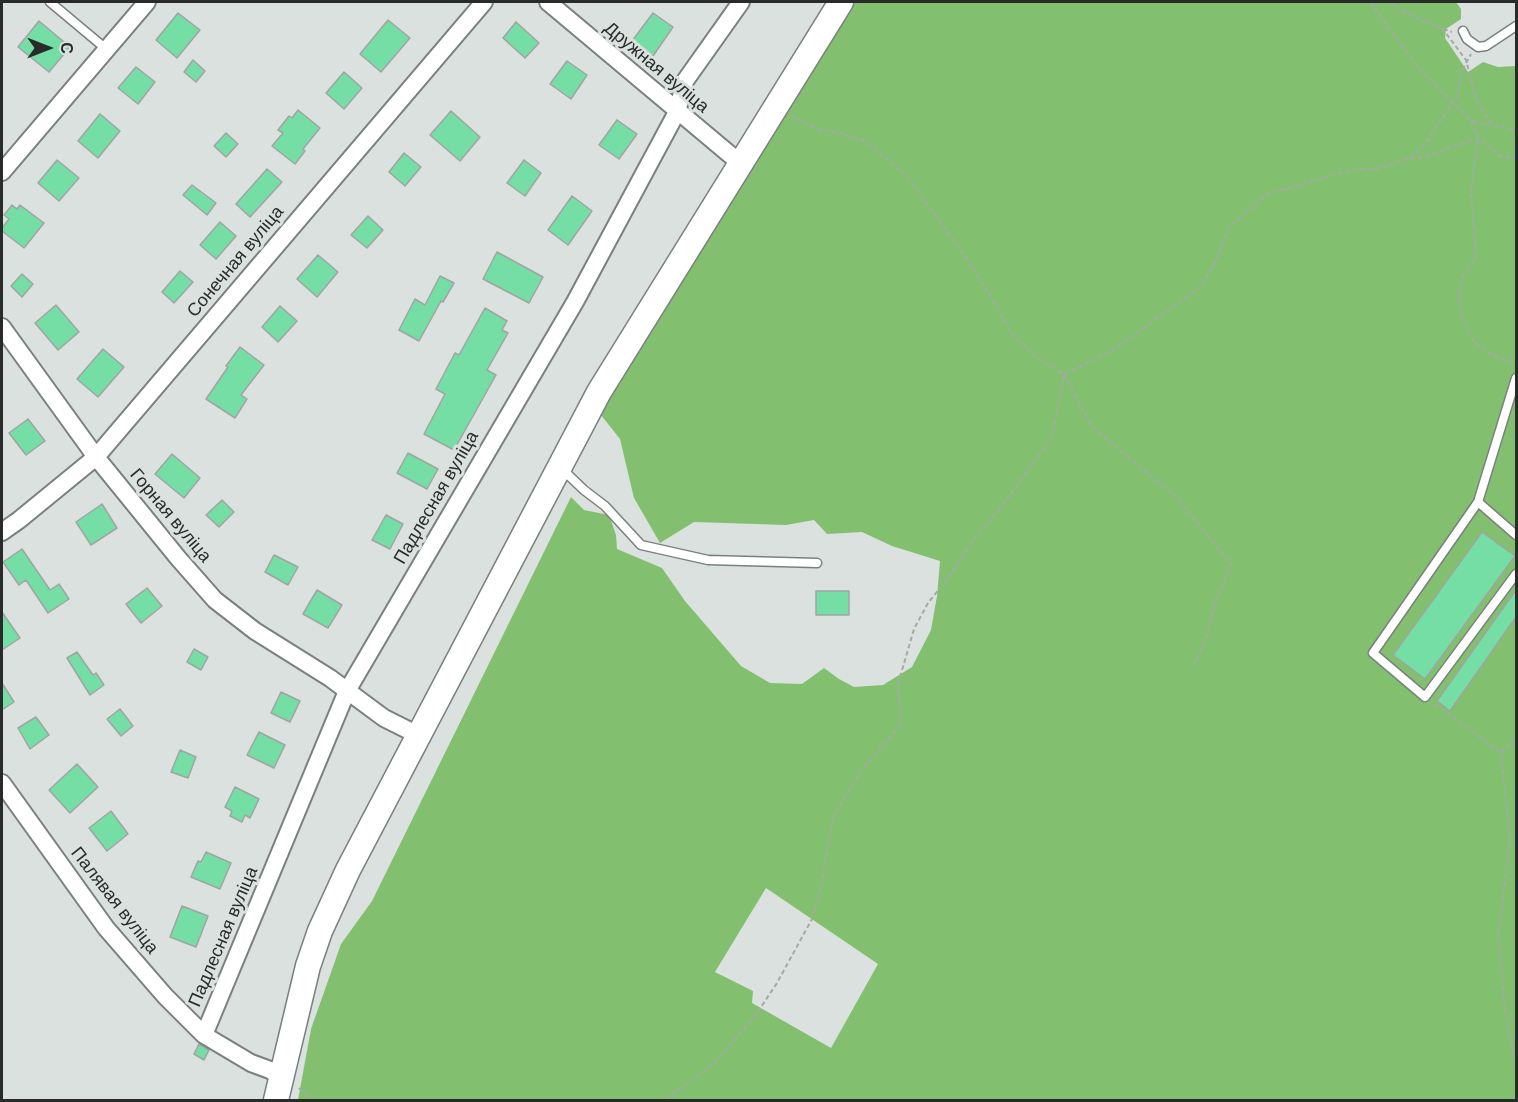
<!DOCTYPE html>
<meta charset="utf-8">
<style>
body{margin:0}
#map{position:relative;width:1518px;height:1102px;overflow:hidden;background:#dbe1df;font-family:"DM Sans",sans-serif}
canvas{display:block}
.frame{position:absolute;inset:0;border:3px solid #292b2b;pointer-events:none}
.north{position:absolute;left:18px;top:18px;width:60px;height:60px;-webkit-text-stroke:4px #dbe1df;paint-order:stroke;rotate:90deg;font-size:16px;font-weight:700;line-height:24px;text-align:center;color:#292b2b}
.north::after{content:'';display:block;margin:auto;width:21px;height:27px;background:#292b2b;clip-path:polygon(50% 0,100% 100%,50% 72%,0 100%)}
</style>
<div id="map">
<canvas width="1518" height="1102"></canvas>
<div class="frame"></div>
<div class="north">С</div>
</div>
<script>
const ctx = document.querySelector('canvas').getContext('2d');
ctx.lineJoin = 'round';
function fillPath(path, color) {
  ctx.fillStyle = color;
  ctx.fill(path, 'evenodd');
}
function shape(rows) {
  const path = new Path2D();
  for (const r of rows) {
    path.moveTo(r[0], r[1]);
    for (let i = 2; i < r.length; i += 2) path.lineTo(r[i], r[i + 1]);
  }
  return path;
}
function strokePath(path, color, width, dash) {
  ctx.strokeStyle = color;
  ctx.lineWidth = width;
  ctx.lineCap = dash ? 'butt' : 'round';
  ctx.setLineDash(dash || []);
  ctx.stroke(path);
}
function drawText(font, color, halo, rows, align = 'center') {
  ctx.font = font + ' "DM Sans",sans-serif';
  ctx.lineWidth = 6;
  ctx.setLineDash([]);
  ctx.textBaseline = 'middle';
  ctx.strokeStyle = halo;
  ctx.fillStyle = color;
  for (const [text, x, y, turn = 0] of rows) {
    ctx.save();
    ctx.translate(x, y);
    ctx.rotate((+turn || 0) * Math.PI / 180);
    ctx.textAlign = isNaN(turn) ? turn : align;
    if (halo) ctx.strokeText(text, 0, 0);
    ctx.fillText(text, 0, 0);
    ctx.restore();
  }
}
fillPath(shape([
 [851,2,1456,2,1461,9,1461,19,1446,29,1445,38,1468,72,1483,62,1498,67,1516,66,1516,1100,298,1100,311,1029,341,944,372,901,571,497,584,510,609,515,616,535,617,549,662,568,685,601,741,666,770,683,802,684,824,668,839,679,854,687,883,685,912,667,931,630,937,596,940,561,892,546,862,532,827,534,814,520,786,525,694,522,660,543,634,498,620,439,597,410],
 [766,888,878,964,831,1048,752,1003,753,991,715,972]
]), '#82c06f');
const building = shape([
 [178,13,200,30,177,58,156,40,178,13],
 [653,13,673,27,653,56,632,41,653,13],
 [388,20,410,38,381,72,360,54,388,20],
 [39,21,70,47,49,72,18,47,39,21],
 [516,22,539,43,525,58,503,38,516,22],
 [193,60,205,71,196,82,184,72,193,60],
 [567,61,587,75,571,99,550,84,567,61],
 [136,67,155,82,138,104,118,88,136,67],
 [344,72,362,88,344,109,326,93,344,72],
 [298,110,320,128,303,149,305,151,295,164,272,146,283,133,278,130,289,116,292,118,298,110],
 [451,111,480,137,460,161,430,135,451,111],
 [100,114,120,131,98,158,78,141,100,114],
 [617,120,637,134,619,159,599,145,617,120],
 [226,133,238,144,226,157,214,146,226,133],
 [404,153,421,167,405,186,389,172,404,153],
 [57,160,79,178,59,201,38,183,57,160],
 [524,160,541,173,525,196,507,183,524,160],
 [267,169,282,182,250,217,236,204,267,169],
 [192,185,216,203,207,215,183,195,192,185],
 [572,196,592,211,568,245,548,230,572,196],
 [12,205,17,209,20,205,44,223,24,248,2,231,2,228,9,219,4,215,12,205],
 [368,216,383,230,367,248,351,235,368,216],
 [220,222,236,236,216,259,200,245,220,222],
 [497,252,543,277,529,303,483,279,497,252],
 [318,255,338,272,317,297,297,279,318,255],
 [180,271,193,282,174,303,162,292,180,271],
 [22,274,33,284,22,297,11,286,22,274],
 [440,276,454,283,443,302,441,301,419,341,399,330,415,299,425,305,440,276],
 [56,305,79,332,58,350,35,323,56,305],
 [280,306,297,321,278,342,262,327,280,306],
 [485,308,507,321,502,330,508,333,487,370,496,375,454,450,424,434,445,394,436,389,455,353,459,355,485,308],
 [240,347,264,365,241,395,247,399,235,418,206,399,228,367,226,366,240,347],
 [103,349,124,367,98,397,77,379,103,349],
 [28,419,45,441,26,455,9,433,28,419],
 [408,453,438,469,427,489,397,473,408,453],
 [172,454,200,478,184,498,155,474,172,454],
 [222,500,234,512,219,527,206,515,222,500],
 [102,504,117,528,91,545,76,522,102,504],
 [386,515,403,524,390,549,372,540,386,515],
 [1482,532,1515,556,1425,679,1393,655,1482,532],
 [22,549,50,590,59,584,69,599,48,613,26,580,19,585,3,562,22,549],
 [274,555,298,567,288,585,265,572,274,555],
 [147,588,162,606,141,623,126,604,147,588],
 [317,590,342,605,328,628,303,614,317,590],
 [1516,590,1516,617,1450,711,1437,701,1516,590],
 [816,591,849,591,849,615,816,615,816,591],
 [2,612,20,638,2,650,2,612],
 [194,649,208,657,201,670,187,662,194,649],
 [77,652,93,675,96,673,104,685,90,695,67,658,77,652],
 [2,683,14,702,2,710,2,683],
 [281,692,300,701,290,722,271,713,281,692],
 [120,709,133,726,121,736,107,719,120,709],
 [36,717,49,735,30,749,18,728,36,717],
 [259,732,285,745,274,768,247,755,259,732],
 [180,750,196,757,188,778,171,772,180,750],
 [77,764,98,787,70,813,49,790,77,764],
 [235,787,259,799,250,818,245,815,242,822,230,816,232,811,225,807,235,787],
 [111,811,128,834,107,851,89,828,111,811],
 [206,852,231,863,220,889,191,877,198,861,201,862,206,852],
 [182,906,208,916,196,947,170,937,182,906],
 [199,1044,209,1050,204,1060,194,1054,199,1044]
]);
fillPath(building, '#75dea5');
strokePath(building, '#a0a5a1', 1.5);
const lane = shape([
 [50,2,105,48],
 [1463,31,1467,39,1478,47,1486,46,1516,26],
 [1516,378,1478,502,1373,653,1425,697,1516,574],
 [562,469,584,490,605,506,641,545,708,560,817,563],
 [1478,502,1516,535]
]);
const street = shape([
 [548,2,740,163],
 [2,172,147,2],
 [2,327,96,457,178,558,215,600,255,631,330,678,384,718,420,736],
 [2,532,19,520,96,457,484,2],
 [2,783,106,928,165,996,204,1035,251,1063,270,1070,281,1077],
 [204,1035,347,691,575,302,677,112,685,81,741,2]
]);
const secondary = shape([
 [276,1100,308,966,320,931,348,870,599,392,841,2]
]);
strokePath(lane, '#7a807e', 11);
strokePath(street, '#7a807e', 20);
strokePath(secondary, '#7a807e', 27);
strokePath(shape([
 [1370,2,1416,65,1471,121,1516,130],
 [1390,2,1398,8,1420,20,1452,32],
 [1442,28,1466,60,1476,99,1484,114,1493,124],
 [791,115,816,129,840,133,865,141,906,175,962,252,988,292,1012,334,1039,359,1064,374,1110,352,1200,287,1214,265,1229,228,1267,194,1356,169,1377,169,1411,158,1420,158,1478,138,1471,192,1476,256,1462,278,1458,295,1463,320,1474,342,1490,354,1516,364],
 [1471,121,1478,138,1500,156,1516,159],
 [1411,158,1425,144,1458,95,1460,74,1471,54],
 [1064,374,1091,426,1175,496,1231,564,1216,600,1206,638,1193,668],
 [1435,704,1500,752],
 [1516,739,1501,752,1510,841,1498,936,1505,1010,1516,1067],
 [299,1088,313,1100],
 [667,1100,670,1096,715,1063,757,1013,777,983,812,919,821,885,833,817,863,768,901,725,898,684,914,629,928,603,952,573,969,546,1003,505,1052,437,1064,374]
]), '#a4a9a8', 2, [4.5, 3]);
strokePath(lane, '#fff', 8);
strokePath(street, '#fff', 16);
strokePath(secondary, '#fff', 24);
drawText('18px', '#292b2b', '#dbe1df', [
 ["Дружная вуліца",656,68,40],
 ["Сонечная вуліца",236,262,-50],
 ["Падлесная вуліца",437,498,-60],
 ["Горная вуліца",170,516,50],
 ["Палявая вуліца",114,901,52],
 ["Падлесная вуліца",224,937,-67]
]);
</script>
